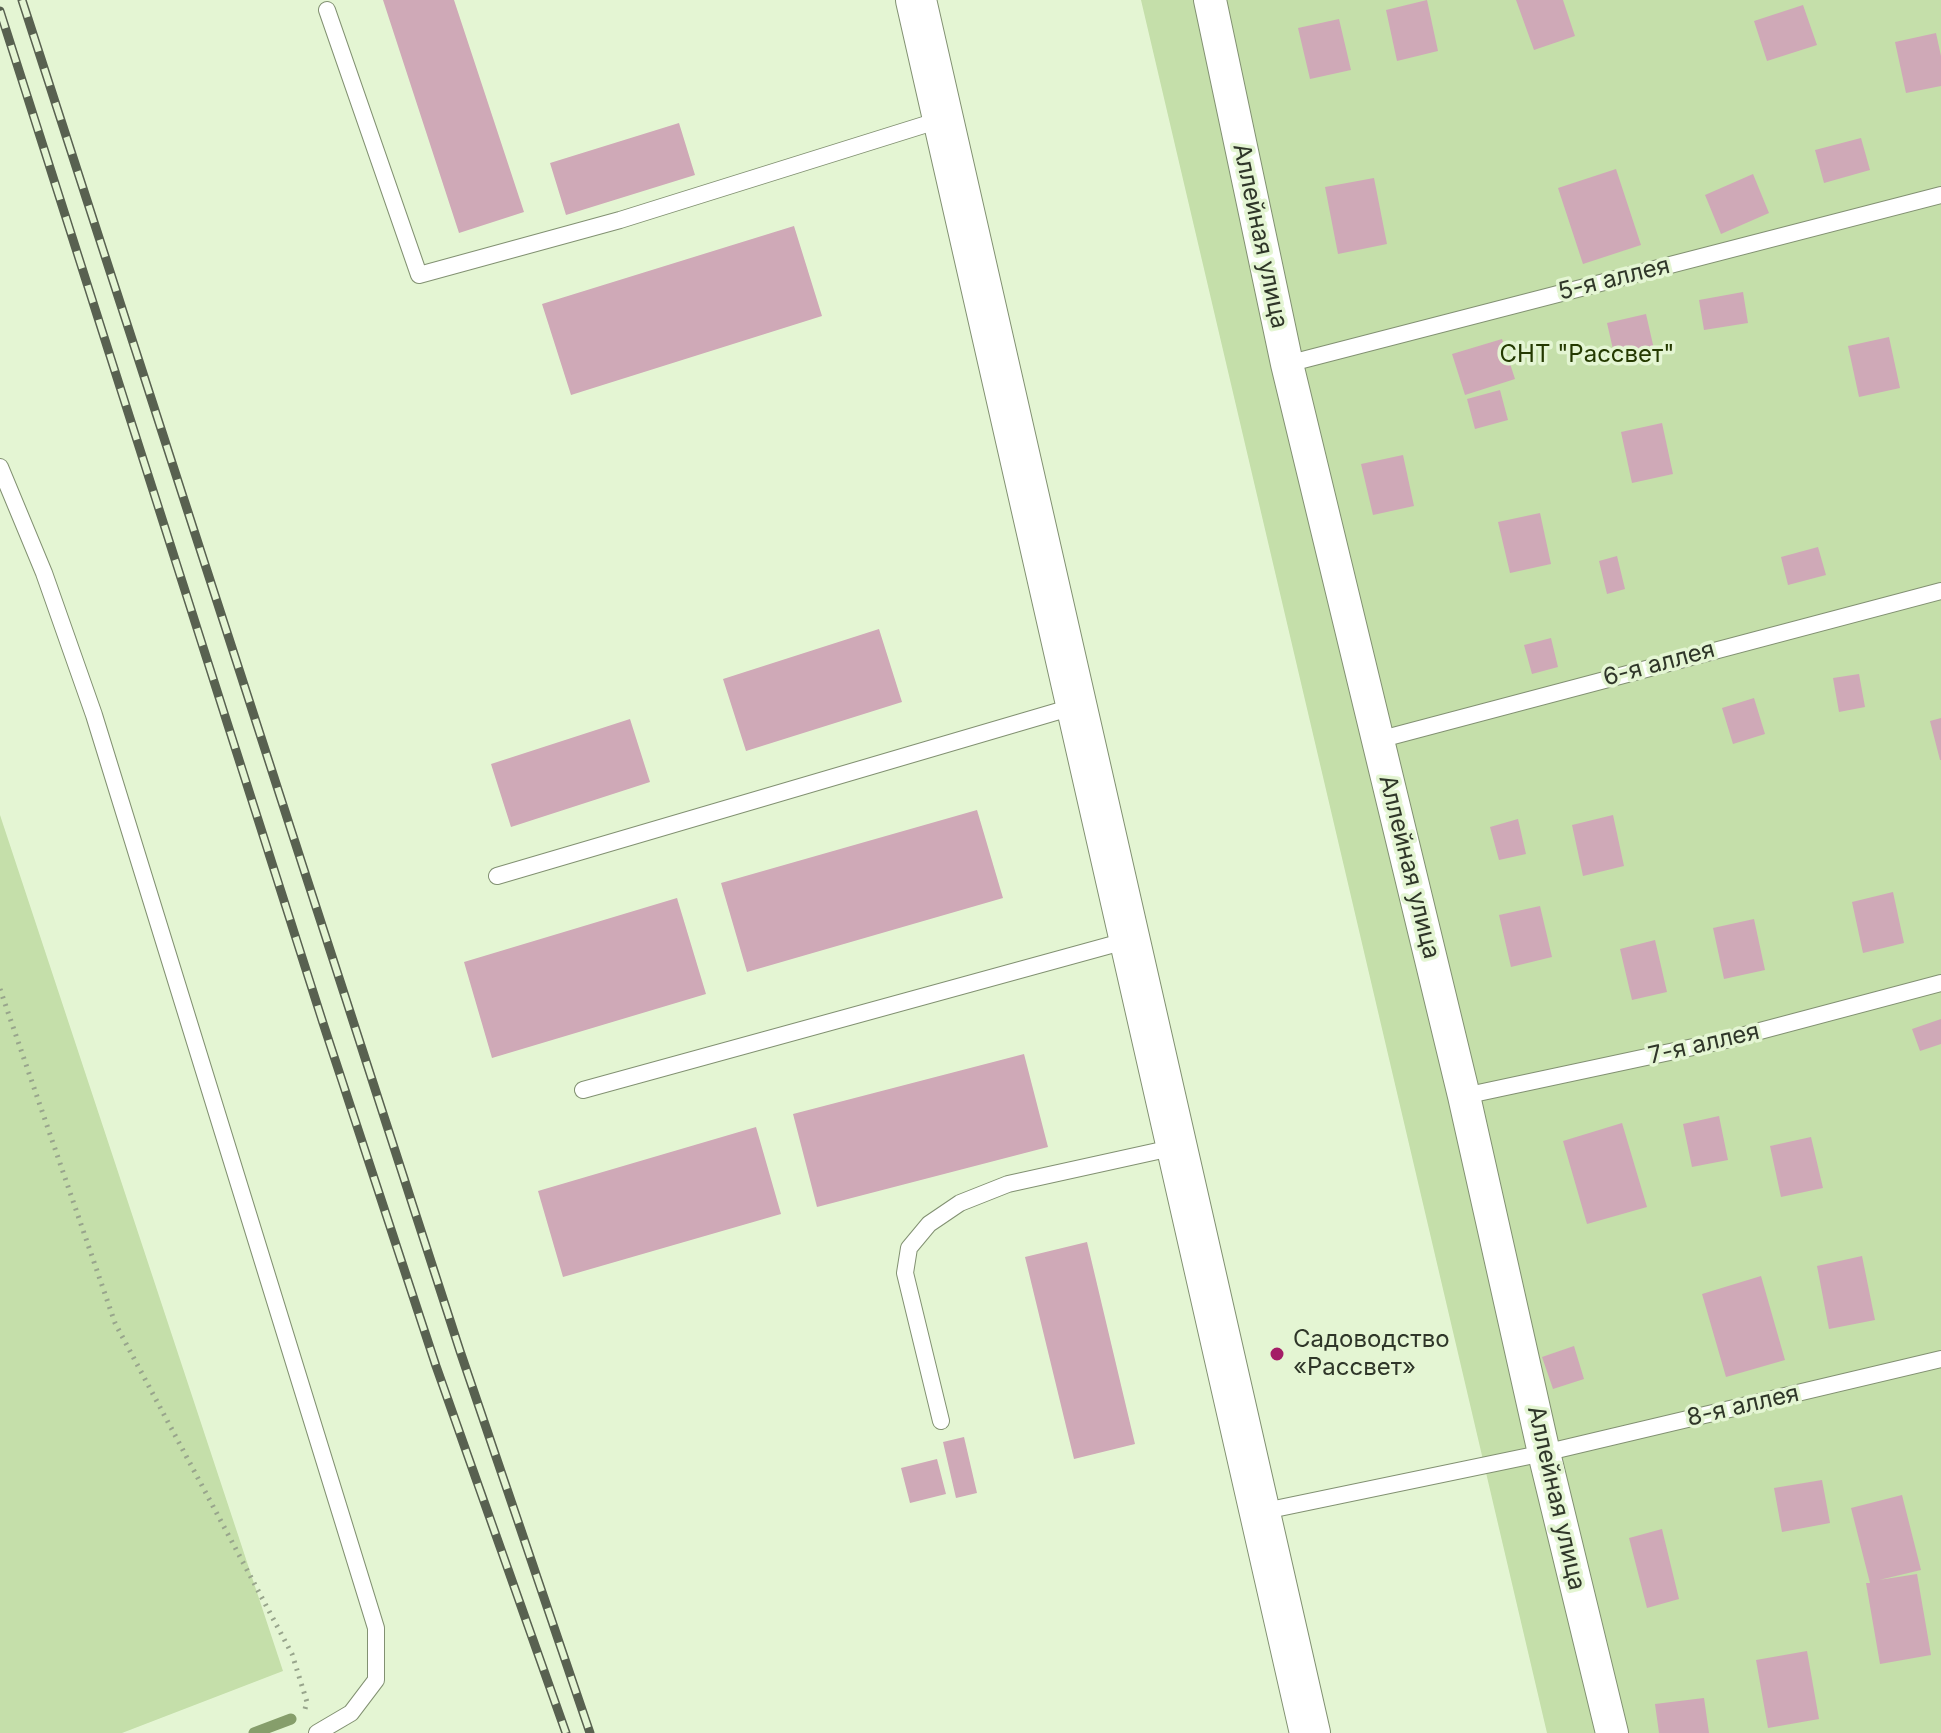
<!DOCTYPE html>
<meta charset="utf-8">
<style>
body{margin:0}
canvas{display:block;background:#e4f5d3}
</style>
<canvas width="1941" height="1733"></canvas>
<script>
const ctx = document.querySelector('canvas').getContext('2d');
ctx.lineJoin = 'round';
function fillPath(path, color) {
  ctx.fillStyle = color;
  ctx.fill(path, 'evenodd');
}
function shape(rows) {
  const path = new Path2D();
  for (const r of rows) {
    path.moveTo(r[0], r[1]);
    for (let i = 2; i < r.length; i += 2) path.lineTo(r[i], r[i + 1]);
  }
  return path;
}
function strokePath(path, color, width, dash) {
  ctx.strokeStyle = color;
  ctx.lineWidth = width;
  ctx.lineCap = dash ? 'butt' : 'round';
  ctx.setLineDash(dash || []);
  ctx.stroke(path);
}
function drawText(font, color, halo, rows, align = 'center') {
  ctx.font = font + ' Inter,sans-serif';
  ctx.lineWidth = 7;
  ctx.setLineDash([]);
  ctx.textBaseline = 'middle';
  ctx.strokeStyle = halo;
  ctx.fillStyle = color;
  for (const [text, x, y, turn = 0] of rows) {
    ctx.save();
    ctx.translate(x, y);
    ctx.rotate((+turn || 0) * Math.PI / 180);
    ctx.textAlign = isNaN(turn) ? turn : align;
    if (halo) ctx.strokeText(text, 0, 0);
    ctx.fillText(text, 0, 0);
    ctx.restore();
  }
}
fillPath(shape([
 [1141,0,1941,0,1941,1733,1547,1733],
 [0,815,283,1671,122,1733,0,1733]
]), '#c5dfaa');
strokePath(shape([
 [254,1733,291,1719]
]), '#869e6b', 11);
fillPath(shape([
 [383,0,454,0,524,212,459,233],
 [1427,0,1438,51,1397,61,1386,10],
 [1516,0,1563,0,1575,36,1534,50],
 [1803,5,1817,45,1767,61,1754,21],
 [1339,19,1351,70,1310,79,1298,28],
 [1936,33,1941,56,1941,86,1906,93,1895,42],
 [679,123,695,175,566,215,550,163],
 [1861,138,1870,170,1824,183,1815,150],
 [1616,169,1641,245,1583,264,1558,188],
 [1753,174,1769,213,1721,234,1705,195],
 [1374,178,1387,244,1338,254,1325,187],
 [794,226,822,316,571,395,542,304],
 [1743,292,1748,323,1704,330,1699,300],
 [1646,314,1654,349,1615,358,1607,323],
 [1889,337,1900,388,1859,397,1848,346],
 [1502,339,1515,379,1465,395,1452,354],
 [1500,390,1508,420,1475,429,1467,399],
 [1662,423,1673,474,1632,483,1621,432],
 [1403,455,1414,506,1373,515,1361,464],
 [1540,513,1551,564,1510,573,1498,522],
 [1818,547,1826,575,1788,585,1781,557],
 [1617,556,1625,589,1607,594,1599,561],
 [879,629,902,702,746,751,723,679],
 [1551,638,1558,667,1532,674,1524,645],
 [1859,674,1865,707,1839,712,1833,678],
 [1754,698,1765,734,1733,744,1722,708],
 [1941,718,1941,760,1940,760,1930,721],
 [630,719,650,782,511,827,491,764],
 [977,810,1003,898,747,972,721,883],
 [1613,815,1624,866,1583,876,1572,825],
 [1518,819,1526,854,1499,860,1490,827],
 [1893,892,1904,943,1863,953,1852,902],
 [677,898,706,994,492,1058,464,962],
 [1540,906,1552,957,1511,967,1499,915],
 [1754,919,1765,970,1724,979,1713,928],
 [1655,940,1667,992,1632,1000,1620,949],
 [1941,1019,1941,1044,1920,1051,1912,1029],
 [1024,1054,1048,1147,817,1207,793,1114],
 [1719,1116,1728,1160,1692,1167,1683,1124],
 [1622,1123,1647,1207,1587,1224,1563,1141],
 [756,1127,781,1214,563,1277,538,1191],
 [1811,1137,1823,1188,1781,1197,1770,1146],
 [1087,1242,1135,1444,1074,1459,1025,1257],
 [1862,1256,1875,1320,1829,1329,1817,1266],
 [1761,1276,1785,1360,1726,1377,1702,1294],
 [1574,1346,1584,1379,1553,1389,1542,1357],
 [964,1437,977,1493,956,1498,943,1442],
 [937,1459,946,1494,910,1503,901,1468],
 [1822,1480,1830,1523,1782,1532,1774,1488],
 [1902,1495,1921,1570,1879,1580,1917,1574,1931,1655,1880,1664,1866,1583,1870,1583,1851,1508],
 [1662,1529,1679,1599,1647,1608,1629,1538],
 [1807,1651,1819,1719,1768,1728,1756,1660],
 [1704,1698,1709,1733,1659,1733,1655,1704]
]), '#cfa9b7');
const service = shape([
 [327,10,419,275,620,220,943,119],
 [1287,364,1941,195],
 [0,467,44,573,94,715,376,1628,376,1680,351,1713,317,1733],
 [1378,740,1941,591],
 [497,876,1076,706],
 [583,1090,1129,940],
 [1464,1096,1726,1040,1941,983],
 [941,1421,905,1273,909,1248,929,1224,960,1203,1008,1184,1176,1147],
 [1260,1512,1544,1453,1941,1359]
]);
const minor = shape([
 [1210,0,1287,364,1464,1096,1544,1453,1612,1733]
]);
const tertiary = shape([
 [916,0,1310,1733]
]);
strokePath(service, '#829172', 18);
strokePath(minor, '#829172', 34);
strokePath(tertiary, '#829172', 42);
strokePath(shape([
 [0,989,115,1323,292,1654,307,1702,305,1709]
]), '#98a58c', 5, [2, 6]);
strokePath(service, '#fff', 16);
strokePath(minor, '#fff', 32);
strokePath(tertiary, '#fff', 40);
const rail = shape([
 [22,0,460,1351,590,1733],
 [0,11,323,1023,436,1366,566,1733]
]);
strokePath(rail, '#586150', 9);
strokePath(rail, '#e4f5d3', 6, [18]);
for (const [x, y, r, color] of [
 [1277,1354,8,"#a41d67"]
]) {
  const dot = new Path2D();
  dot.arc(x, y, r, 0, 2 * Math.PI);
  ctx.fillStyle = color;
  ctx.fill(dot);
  strokePath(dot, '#e4f5d3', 3);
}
drawText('24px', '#2f3629', '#e4f5d3', [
 ["Аллейная улица",1260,236,78],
 ["5-я аллея",1614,279,-14],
 ["6-я аллея",1659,664,-15],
 ["Аллейная улица",1409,867,76],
 ["7-я аллея",1704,1044,-13],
 ["8-я аллея",1743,1406,-13],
 ["Аллейная улица",1556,1498,77]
]);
drawText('24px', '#243900', '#e4f5d3', [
 ["СНТ \"Рассвет\"",1587,355]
]);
drawText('24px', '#2f3629', '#e4f5d3', [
 ["Садоводство",1293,1340],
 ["«Рассвет»",1293,1368]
], 'left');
</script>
